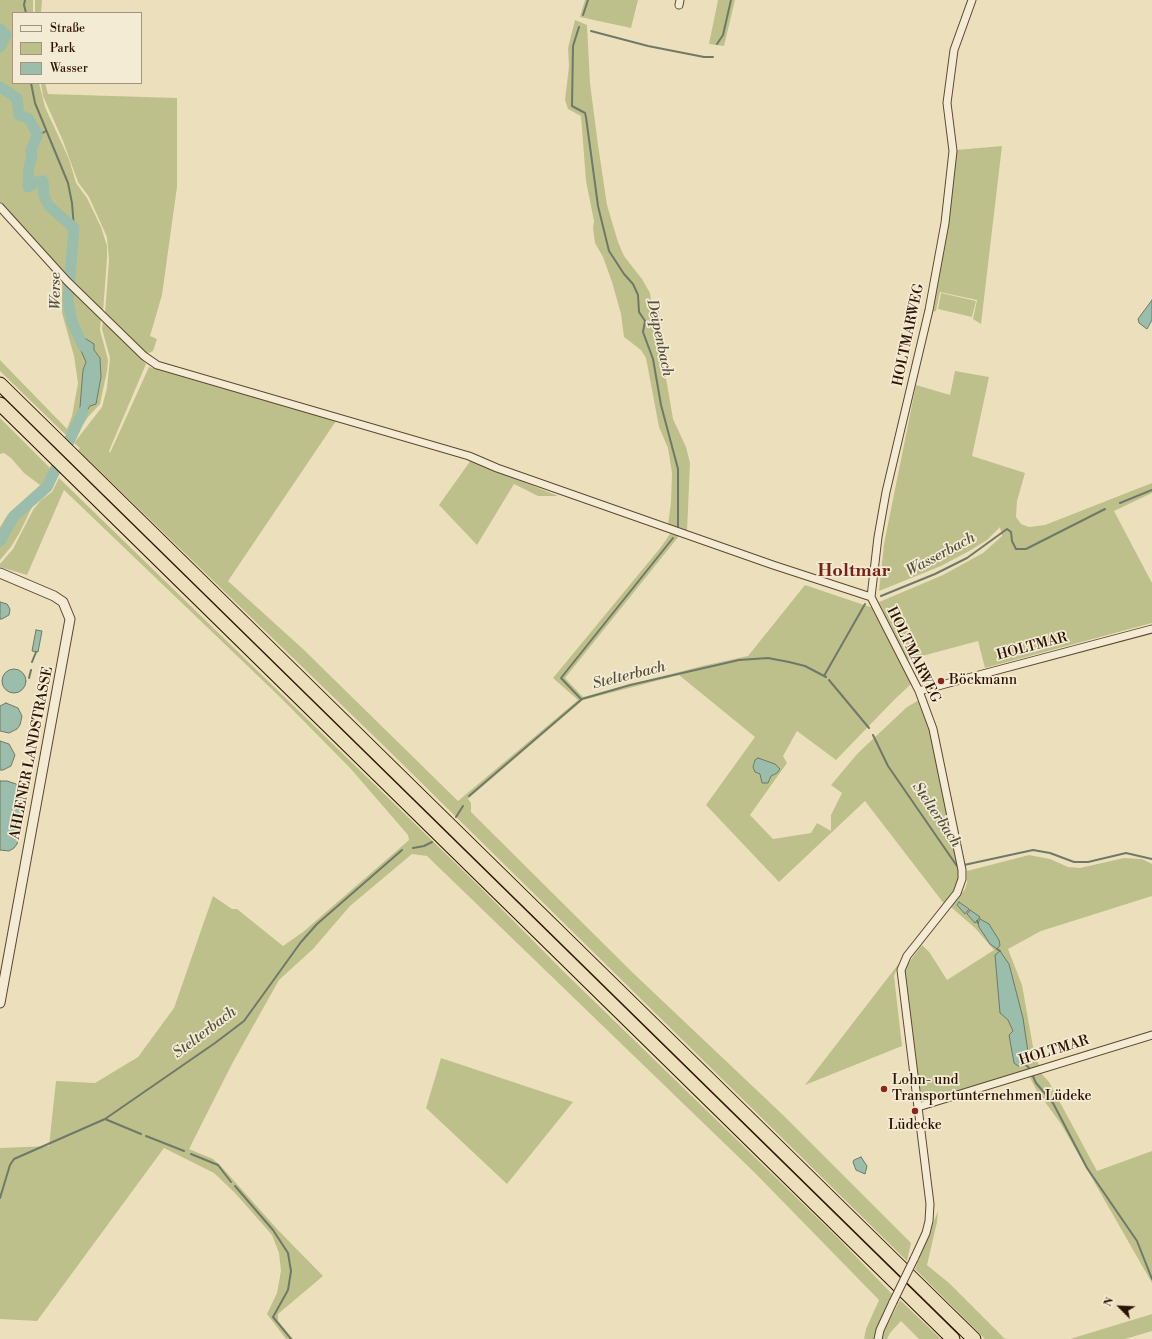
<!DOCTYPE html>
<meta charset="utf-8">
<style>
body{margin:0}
#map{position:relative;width:1152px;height:1339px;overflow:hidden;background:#ece0bc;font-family:"Libre Bodoni",serif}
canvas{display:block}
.legend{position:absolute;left:12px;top:12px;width:130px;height:72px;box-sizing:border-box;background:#f3ebd3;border:1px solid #a4947f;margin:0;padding:5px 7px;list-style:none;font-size:12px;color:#2e1201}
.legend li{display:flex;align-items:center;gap:8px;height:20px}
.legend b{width:20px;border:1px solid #a4947f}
.north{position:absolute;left:1100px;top:1287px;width:40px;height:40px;-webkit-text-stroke:3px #f3ebd3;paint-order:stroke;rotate:294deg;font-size:11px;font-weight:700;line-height:16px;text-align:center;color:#2e1201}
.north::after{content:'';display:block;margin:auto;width:14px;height:18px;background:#2e1201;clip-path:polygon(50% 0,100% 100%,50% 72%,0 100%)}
</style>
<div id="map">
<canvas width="1152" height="1339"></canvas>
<ul class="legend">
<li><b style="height:5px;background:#f3ebd3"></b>Straße</li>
<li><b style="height:11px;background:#bec08c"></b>Park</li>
<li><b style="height:11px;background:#9abeab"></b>Wasser</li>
</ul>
<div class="north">N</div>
</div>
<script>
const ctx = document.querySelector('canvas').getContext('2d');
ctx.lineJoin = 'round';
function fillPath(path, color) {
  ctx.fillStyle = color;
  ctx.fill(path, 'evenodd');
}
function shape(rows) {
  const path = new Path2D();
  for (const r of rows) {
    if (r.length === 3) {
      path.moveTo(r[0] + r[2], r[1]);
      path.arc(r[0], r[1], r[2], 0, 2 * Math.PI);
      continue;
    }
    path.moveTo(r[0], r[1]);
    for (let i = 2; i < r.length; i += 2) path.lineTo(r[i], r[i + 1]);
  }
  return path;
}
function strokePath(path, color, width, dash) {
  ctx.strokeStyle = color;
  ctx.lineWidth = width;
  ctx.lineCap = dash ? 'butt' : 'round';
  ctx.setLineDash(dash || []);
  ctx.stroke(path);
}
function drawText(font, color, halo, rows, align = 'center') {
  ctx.font = font + ' "Libre Bodoni",serif';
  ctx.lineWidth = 3.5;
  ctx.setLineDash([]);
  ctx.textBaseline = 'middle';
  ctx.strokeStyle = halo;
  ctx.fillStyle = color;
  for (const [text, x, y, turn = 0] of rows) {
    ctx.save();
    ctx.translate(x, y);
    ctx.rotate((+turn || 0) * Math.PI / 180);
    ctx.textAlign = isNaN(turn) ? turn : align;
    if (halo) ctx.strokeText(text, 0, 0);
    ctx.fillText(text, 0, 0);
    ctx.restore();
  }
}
fillPath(shape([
 [0,0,33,0,33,13,13,13,13,83,39,83,45,107,69,159,76,183,87,198,101,227,107,246,107,259,103,312,73,283,0,205],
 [35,0,42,0,41,13,35,13],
 [585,0,638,0,631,28,580,17],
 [718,0,735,0,724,46,709,44],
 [575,20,587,25,590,83,598,145,607,205,618,242,624,256,642,279,650,293,652,307,659,311,664,366,673,419,686,447,690,463,687,532,668,525,671,502,672,473,668,448,659,427,646,358,641,350,624,337,621,314,612,282,603,257,595,243,593,228,594,221,586,181,581,116,568,109,565,100,569,66,568,48],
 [41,83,45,83,48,94,177,98,177,187,162,295,150,336,157,339,153,351,149,353,145,353,105,314,109,260,107,237,89,197,78,182,63,141,43,96],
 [1002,146,981,324,973,319,977,300,940,292,936,311,931,312,950,208,956,150],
 [62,282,67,284,101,318,100,330,108,360,107,371,100,404,88,417,72,441,0,371,0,360,67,429,72,416,78,383,74,356,62,313],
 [76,332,100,358,101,377,98,393,79,424,76,421,80,407,83,370,86,362],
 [941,293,976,301,972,317,938,309],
 [103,320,146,364,109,451,110,453,149,367,336,421,228,581,303,649,458,801,578,700,553,678,661,547,670,534,679,536,565,678,583,697,702,666,748,656,805,585,873,608,911,684,893,701,836,760,797,731,783,756,787,763,750,815,773,839,811,833,817,823,831,831,831,815,842,793,831,785,858,753,907,707,919,700,930,728,959,870,959,880,957,889,945,905,865,801,779,882,706,805,755,737,679,675,583,700,468,799,471,803,471,812,632,972,783,1115,911,1243,907,1261,383,745,78,450,80,448,74,443,102,407,107,388,110,358,102,329],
 [955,371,989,377,972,456,1025,473,1017,501,1016,517,1021,524,1029,527,1045,525,1152,483,1152,493,1114,511,1152,583,1152,623,985,668,978,641,907,660,879,602,943,575,983,553,1002,536,1000,527,987,540,971,550,941,566,879,591,884,544,916,385,950,395],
 [0,418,58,476,50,490,39,499,32,507,20,532,11,547,0,560,0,527,8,514,40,485,24,473,11,458,4,453,0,454],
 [471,460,499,472,558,496,538,496,514,484,477,545,439,505],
 [59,478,480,887,563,971,838,1238,892,1294,874,1339,864,1339,866,1329,879,1300,754,1172,427,856,412,854,350,906,313,949,279,980,233,1062,189,1149,213,1159,220,1165,278,1230,323,1276,278,1314,278,1321,293,1339,286,1339,267,1314,277,1293,281,1271,279,1253,272,1235,235,1193,214,1173,164,1148,37,1321,0,1319,0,1148,49,1146,56,1081,95,1083,138,1057,174,1008,213,896,232,909,237,909,283,946,303,932,409,840,408,835,350,768,281,698,64,490,27,575,0,567,0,564,13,549,33,510,41,500,52,492],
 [1029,855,1050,859,1068,867,1080,868,1124,858,1142,859,1152,864,1152,896,1041,931,1008,949,1022,985,1035,1058,1040,1066,921,1102,904,972,907,965,922,945,930,953,947,980,994,950,975,928,951,907,965,889,967,883,967,871],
 [900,962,894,976,902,1046,805,1085],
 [441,1058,573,1102,507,1184,426,1108],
 [1040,1072,1049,1082,1097,1171,1152,1151,1152,1283,1061,1124,1037,1091,1028,1074],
 [938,1211,937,1222,927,1265,949,1283,1005,1339,985,1339,915,1269],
 [900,1300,941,1339,919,1339,901,1321,890,1333,887,1339,882,1339,884,1331],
 [1152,1314,1152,1331,1125,1339,1070,1339]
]), '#bec08c');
const water = shape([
 [1152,300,1152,320,1147,329,1139,323,1138,319,1152,300],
 [75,332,94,344,94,350,100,358,101,377,96,404,90,406,77,426,76,421,80,407,83,370,86,362,75,337,75,332],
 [0,602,7,604,10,609,9,615,2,619,0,619,0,602],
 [36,630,42,631,38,652,32,651,36,630],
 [14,681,12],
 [6,703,18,708,22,716,20,725,17,729,9,733,0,731,0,706,6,703],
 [0,741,9,744,15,755,11,766,3,770,0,770,0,741],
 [758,758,775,764,780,769,777,773,771,776,768,783,762,783,760,774,755,772,753,767,755,760,758,758],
 [0,781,7,781,16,784,24,790,26,796,17,844,14,848,9,851,0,850,0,781],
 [959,902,969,909,965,914,957,905,959,902],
 [970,910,980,917,975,923,967,914,970,910],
 [980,919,989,924,992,929,999,940,1000,945,997,949,990,944,979,927,978,923,980,919],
 [1000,951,1009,964,1023,1018,1028,1052,1025,1064,1018,1066,1014,1063,1009,1035,1013,1031,1008,1020,1000,1013,995,955,1000,951],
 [861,1157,867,1166,865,1174,856,1170,853,1162,854,1160,861,1157]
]);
fillPath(water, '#9abeab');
strokePath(water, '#6f7967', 1);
strokePath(shape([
 [25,0,24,5,26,13],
 [583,15,588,0],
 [579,27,573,46,572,106,585,113,586,117,598,206,609,251,624,274,633,284,638,295,639,312,645,321,643,332,653,359,661,405,678,469,678,527],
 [591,31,648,46,704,57,713,57],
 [717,44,723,35,731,0],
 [31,83,35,103,68,183,72,203,74,228],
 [37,136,46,131],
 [1120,503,1152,490],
 [881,596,935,574,967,558,1007,529,1011,532,1012,541,1016,549,1026,549,1105,509],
 [32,662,36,652],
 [824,676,865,604],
 [29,678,31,670],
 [829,680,869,728],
 [581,699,561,678,673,538],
 [873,735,888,766,957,866],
 [469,796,582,699,630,685,739,660,768,658,789,662,805,666,826,677],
 [456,817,463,806],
 [413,848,424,846,432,842],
 [964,865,1033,850,1050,853,1074,862,1088,862,1126,853,1152,859],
 [977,921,978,923],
 [997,949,1000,951],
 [1025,1064,1029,1068],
 [1032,1074,1036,1083,1053,1103,1087,1168,1137,1241,1152,1279],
 [105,1119,141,1134],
 [146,1136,184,1151],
 [191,1154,218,1165,231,1182],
 [235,1186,273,1230,288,1253,291,1271,288,1290,273,1317,291,1339],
 [0,1198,10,1165,14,1159,105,1119,215,1043,244,1021,301,942,317,924,402,850]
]), '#6f7967', 2);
strokePath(shape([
 [0,29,6,35,0,47],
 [0,87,17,98,19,115,28,118,37,133,37,136,31,150,32,156,29,166,28,187,39,181,43,181,44,196,49,206,74,228,68,300,72,322,83,346],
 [0,541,14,516,47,487,83,412]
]), '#9abeab', 11);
const minor = shape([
 [679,5,680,0],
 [0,207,67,281,144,356,157,365,469,456,497,468,773,565,871,597],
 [919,691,1152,629],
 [918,1107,1152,1035],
 [914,1259,926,1233,929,1221,930,1204,901,970,907,956,957,893,962,879,962,870,933,729,919,691,871,597,878,537,886,492,929,310,945,223,953,151,947,103,954,50,972,0],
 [878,1339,880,1330,893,1302]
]);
const tertiary = shape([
 [0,573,54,596,63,602,70,619,0,1003]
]);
const motorway = shape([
 [0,384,974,1339],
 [0,404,953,1339]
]);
strokePath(minor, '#5e4630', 9);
strokePath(tertiary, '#5e4630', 11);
strokePath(motorway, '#2e1201', 15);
strokePath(minor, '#f3ebd3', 7);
strokePath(tertiary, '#f3ebd3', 9);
strokePath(motorway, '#ece0bc', 13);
const minorBridge = shape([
 [893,1302,914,1259]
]);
strokePath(minorBridge, '#5e4630', 9, []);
strokePath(minorBridge, '#f3ebd3', 7);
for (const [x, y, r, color] of [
 [941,681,4,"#8f2418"],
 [884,1089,4,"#8f2418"],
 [915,1111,4,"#8f2418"]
]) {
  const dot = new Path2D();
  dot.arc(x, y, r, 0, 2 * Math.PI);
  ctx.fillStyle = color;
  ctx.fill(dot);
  strokePath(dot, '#f3ebd3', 1.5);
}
drawText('14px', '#2e1201', '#f3ebd3', [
 ["HOLTMARWEG",909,335,-78],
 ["HOLTMAR",1032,647,-15],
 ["HOLTMARWEG",913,655,64],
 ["AHLENER LANDSTRASSE",32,753,-79],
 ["HOLTMAR",1054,1051,-17]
]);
drawText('14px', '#2e1201', '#f3ebd3', [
 ["Böckmann",949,681],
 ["Lohn- und",892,1081],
 ["Transportunternehmen Lüdeke",892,1097],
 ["Lüdecke",915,1126,"center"]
], 'left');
drawText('italic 15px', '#544e3c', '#f3ebd3', [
 ["Werse",56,291,-90],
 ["Deipenbach",659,338,78],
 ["Wasserbach",941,555,-28],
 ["Stelterbach",629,676,-14],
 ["Stelterbach",936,815,56],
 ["Stelterbach",205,1033,-37]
]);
drawText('bold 18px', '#7a1f14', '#f3ebd3', [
 ["Holtmar",854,572]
]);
</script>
